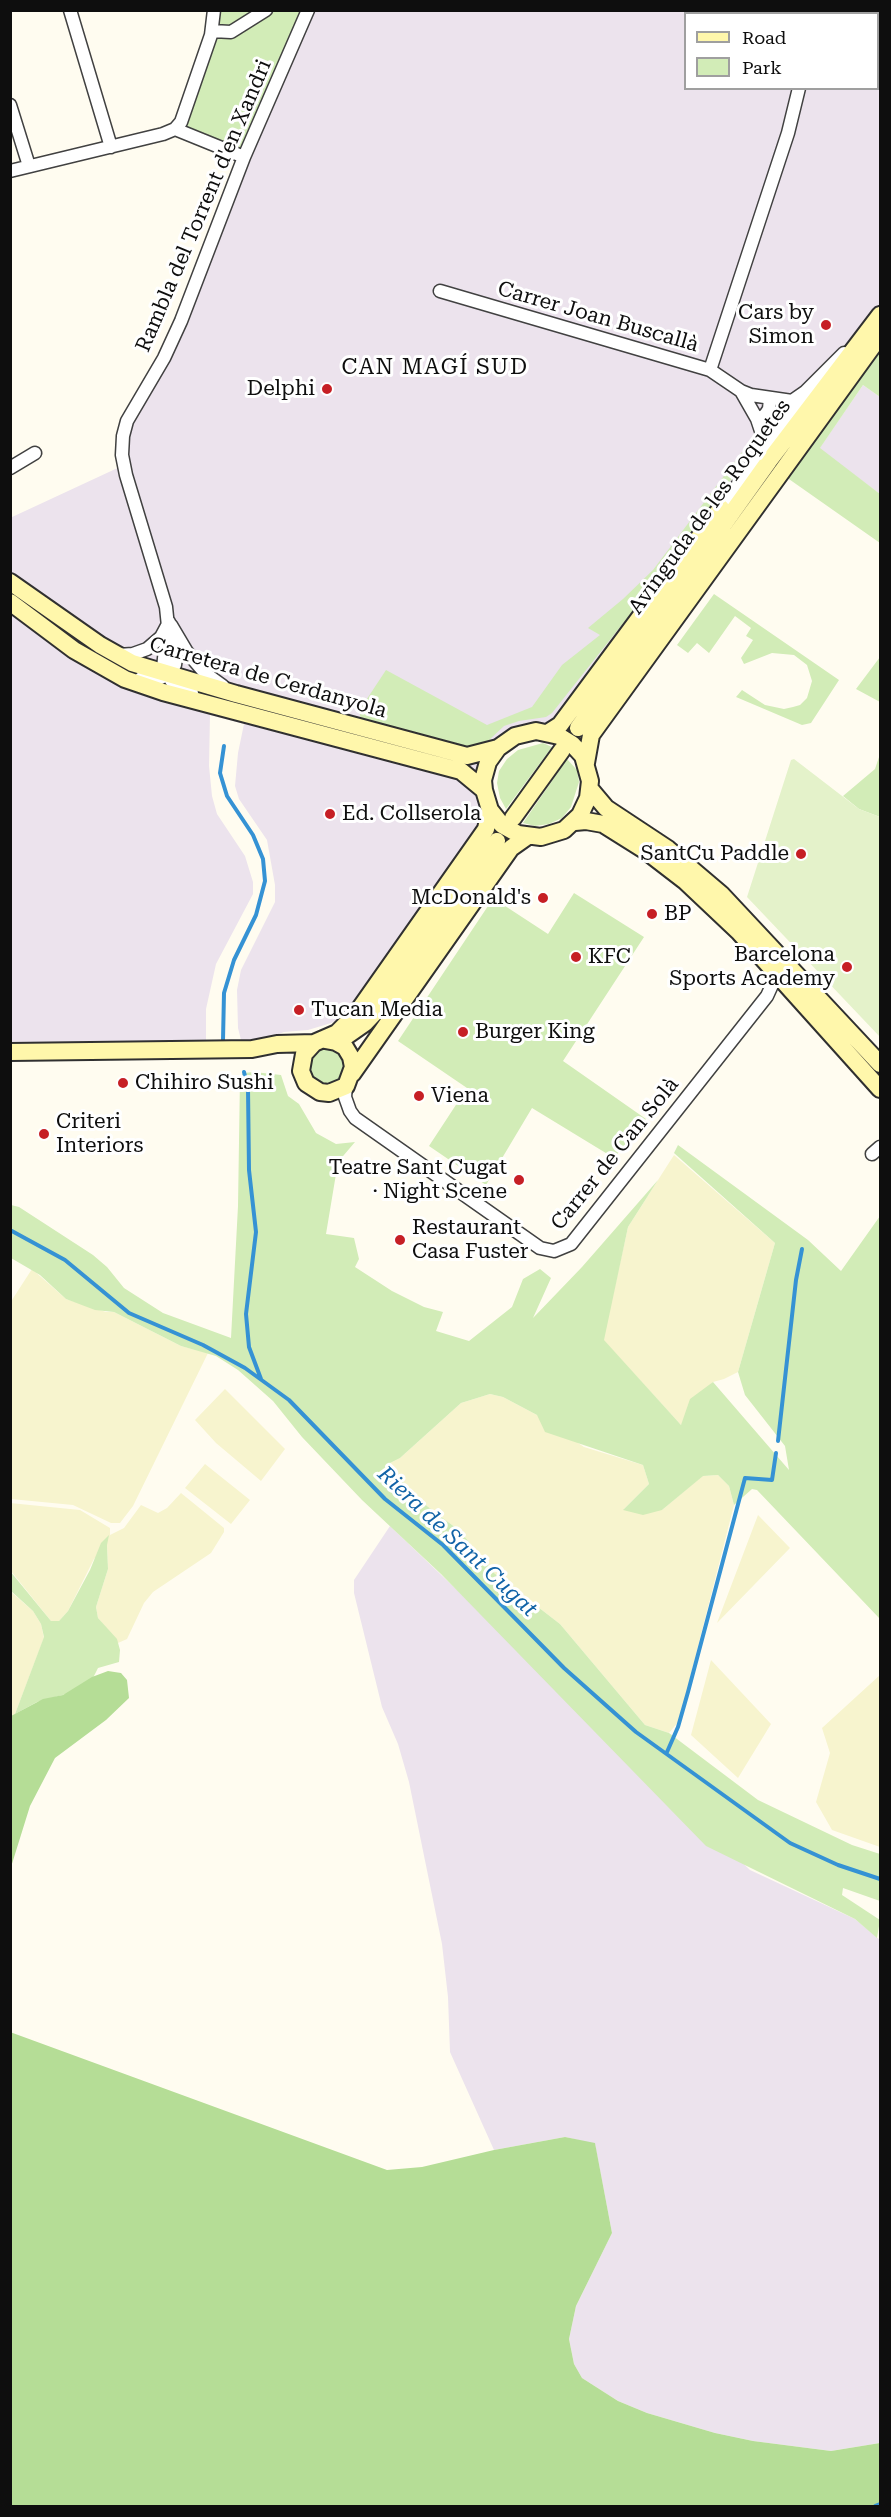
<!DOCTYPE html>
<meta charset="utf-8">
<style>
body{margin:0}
#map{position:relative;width:891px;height:2517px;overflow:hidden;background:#fffcf0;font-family:"Roboto Serif",serif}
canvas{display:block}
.frame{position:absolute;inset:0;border:12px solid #0e0e0e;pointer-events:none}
.legend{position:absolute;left:684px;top:12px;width:195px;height:78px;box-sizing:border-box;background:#fff;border:2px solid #9f9f9f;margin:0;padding:8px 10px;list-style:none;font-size:18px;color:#0e0e0e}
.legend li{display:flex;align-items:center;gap:12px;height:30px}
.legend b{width:30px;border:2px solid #9f9f9f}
</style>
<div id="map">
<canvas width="891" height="2517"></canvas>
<div class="frame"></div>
<ul class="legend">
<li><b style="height:8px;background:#fff7ab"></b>Road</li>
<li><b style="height:16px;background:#d2ecb7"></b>Park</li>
</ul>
</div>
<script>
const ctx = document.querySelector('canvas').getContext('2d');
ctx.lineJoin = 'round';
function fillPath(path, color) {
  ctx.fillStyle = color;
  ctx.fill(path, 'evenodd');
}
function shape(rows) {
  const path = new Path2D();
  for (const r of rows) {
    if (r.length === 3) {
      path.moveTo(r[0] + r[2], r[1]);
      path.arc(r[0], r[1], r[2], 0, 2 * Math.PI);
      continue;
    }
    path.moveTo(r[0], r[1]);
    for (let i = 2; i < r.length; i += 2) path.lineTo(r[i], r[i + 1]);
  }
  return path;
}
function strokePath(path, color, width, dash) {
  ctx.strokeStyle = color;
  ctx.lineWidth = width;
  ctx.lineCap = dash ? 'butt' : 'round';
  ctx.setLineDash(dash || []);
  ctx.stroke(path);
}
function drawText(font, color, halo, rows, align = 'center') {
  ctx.font = font + ' "Roboto Serif",serif';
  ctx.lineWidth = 6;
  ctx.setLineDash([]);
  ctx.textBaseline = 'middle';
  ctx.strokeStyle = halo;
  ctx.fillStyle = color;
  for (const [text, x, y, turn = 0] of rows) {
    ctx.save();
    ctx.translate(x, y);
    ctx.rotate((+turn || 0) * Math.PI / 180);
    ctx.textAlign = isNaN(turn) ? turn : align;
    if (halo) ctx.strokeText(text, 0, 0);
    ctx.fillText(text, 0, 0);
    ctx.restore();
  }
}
fillPath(shape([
 [308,11,880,11,880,317,560,725,536,731,492,756,489,820,341,1020,308,1030,284,1032,243,1048,238,1028,237,990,241,970,275,902,275,885,267,840,239,799,235,786,238,753,244,724,210,715,209,766,212,796,217,814,245,856,253,882,253,894,216,964,206,1009,206,1048,11,1051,10,518,124,465,123,436,164,358],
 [686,14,878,14,878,88,686,88],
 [863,385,880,397,880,494,819,449],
 [390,1526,750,1870,855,1919,880,1940,880,2443,831,2451,753,2441,715,2433,647,2413,618,2401,582,2378,574,2364,569,2339,576,2306,612,2233,595,2144,565,2137,494,2150,450,2052,448,1997,442,1944,409,1782,398,1744,382,1707,354,1593,354,1580]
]), '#ece3ed');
fillPath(shape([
 [674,1155,775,1243,738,1372,724,1379,713,1382,681,1425,603,1340,628,1227],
 [32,1269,66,1299,106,1312,114,1312,181,1346,208,1353,133,1506,120,1523,111,1523,73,1505,11,1499,10,1303],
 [225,1389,285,1449,261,1481,216,1443,195,1420],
 [490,1394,503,1397,537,1415,584,1447,643,1465,649,1484,624,1509,662,1510,702,1476,718,1475,729,1486,734,1505,679,1721,669,1733,645,1725,560,1624,494,1573,460,1531,427,1506,386,1465,400,1458,461,1403],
 [205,1464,250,1500,231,1524,185,1488],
 [181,1493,224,1528,224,1532,211,1553,153,1592,144,1603,127,1639,118,1643,98,1618,96,1607,108,1569,107,1545,94,1559,68,1611,59,1621,51,1621,11,1571,10,1503,80,1510,110,1528,110,1535,124,1528,141,1505,158,1513,167,1508],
 [758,1515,790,1548,717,1623],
 [10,1591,33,1611,41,1624,44,1638,15,1714,11,1716],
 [711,1660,771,1724,738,1778,691,1735],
 [880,1675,880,1847,832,1830,816,1802,830,1753,822,1728]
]), '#f7f4ce');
fillPath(shape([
 [214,11,308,11,244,157,175,129],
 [880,348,880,397,863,385,820,448,880,494,880,543,786,477],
 [742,452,743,463,678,554,552,713,546,717,519,721,504,726,487,742,470,747,361,719,359,711,386,670,487,725,532,707,562,665,600,635,588,628,623,599,653,570],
 [714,594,839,680,811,723,802,725,736,697,742,690,765,705,784,709,793,707,800,705,807,698,812,681,807,665,794,655,772,653,744,664,741,658,753,640,746,636,751,628,735,616,709,653,697,643,688,653,677,645],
 [880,657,880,702,856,689],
 [543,743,552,747,506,809,500,798,497,783,499,771,507,759,518,750],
 [880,754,880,817,859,809,843,796,875,769],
 [567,759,577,770,579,782,571,807,562,818,549,824,535,826,523,823],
 [574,893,644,937,563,1061,646,1119,614,1158,532,1108,486,1185,429,1146,467,1088,398,1041,488,906,495,906,499,902,548,934],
 [326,1066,18],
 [254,1072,281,1075,288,1096,299,1104,316,1133,336,1144,355,1142,338,1162,326,1234,354,1238,359,1259,355,1267,392,1291,424,1307,443,1312,436,1331,469,1341,512,1307,523,1279,540,1269,551,1278,533,1318,582,1267,658,1180,628,1227,604,1340,681,1425,690,1399,713,1382,789,1470,785,1446,745,1395,738,1372,775,1243,674,1153,678,1145,808,1240,841,1271,880,1216,880,1619,757,1490,752,1489,734,1505,729,1486,718,1475,703,1476,662,1510,643,1515,623,1510,649,1484,643,1465,545,1432,537,1415,503,1397,490,1394,461,1403,400,1458,386,1465,427,1506,460,1531,494,1573,560,1624,645,1725,669,1733,758,1800,852,1845,880,1854,880,1901,843,1888,842,1895,880,1920,877,1938,855,1919,706,1846,441,1574,362,1500,302,1437,273,1401,238,1370,216,1356,181,1346,114,1312,95,1310,66,1299,40,1275,11,1258,11,1205,19,1207,93,1255,107,1267,124,1288,163,1313,231,1338,238,1206,240,1077,244,1073],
 [109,1535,107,1545,108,1569,96,1607,98,1618,117,1639,120,1650,119,1662,98,1668,88,1688,37,1702,15,1714,44,1637,41,1624,33,1611,11,1591,10,1571,51,1621,59,1621,68,1611,90,1570,101,1543]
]), '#d2ecb7');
fillPath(shape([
 [108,1671,121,1673,127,1680,129,1698,106,1720,55,1758,30,1806,11,1867,11,1716,43,1699,63,1695,92,1677],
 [10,2032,387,2170,422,2167,494,2150,565,2137,595,2143,612,2233,576,2306,569,2339,574,2364,582,2378,618,2401,647,2413,715,2433,753,2441,831,2451,880,2443,880,2506,11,2506]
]), '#b5dd96');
fillPath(shape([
 [794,759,859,809,880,817,880,1037,747,897,791,760]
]), '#e4f2ca');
strokePath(shape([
 [223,1040,224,993,234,960,256,915,265,881,263,859,253,835,227,796,220,773,224,746],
 [244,1072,248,1089,249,1170,256,1232,246,1314,249,1347,261,1379],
 [10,1230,65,1260,129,1313,203,1345,245,1368,289,1400,385,1499,443,1545,564,1668,636,1732,790,1843,838,1865,880,1879],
 [778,1441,796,1280,802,1249],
 [667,1752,678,1727,688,1692,745,1478,772,1480,776,1453],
 [875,2506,880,2504]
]), '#3592d4', 4);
const street = shape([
 [70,10,111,147],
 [818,14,820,10],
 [212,31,231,32,266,10],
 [10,105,29,166],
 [175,129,244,157],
 [10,171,163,134,175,129,181,122,211,35,214,10],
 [440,291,710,370,741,391,751,395,792,401,805,392],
 [710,370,788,133,799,88],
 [741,391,757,419,762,434,762,449],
 [757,419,765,415,769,409,770,398],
 [10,468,35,453],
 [721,508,805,392,844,353],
 [171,625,187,652,205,673,223,686],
 [170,646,165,649,163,668,174,685,192,693],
 [117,655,133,654,147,649,161,637,169,622],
 [141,678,154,681,167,675,175,665,176,658,170,646,166,607,126,475,122,455,123,436,127,421,164,358,181,321,244,157,308,10],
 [346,1086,345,1097,350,1111,355,1118,540,1248,554,1251,571,1244,767,996,772,985,771,969],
 [872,1154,880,1147]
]);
const secondary = shape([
 [10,582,100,645,132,663,236,694,467,756,498,748],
 [10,602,74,650,125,679,163,692,461,771,484,790],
 [578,728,769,461,880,315],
 [549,732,560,725,721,508],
 [586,763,591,735,880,336],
 [590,789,606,808,668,849,721,894,880,1064],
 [513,818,562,750],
 [575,822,586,821,603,824,646,851,685,881,739,932,880,1089],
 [345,1037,365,1023,381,1006,497,841],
 [325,1040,336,1042,345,1047,351,1057,353,1067,346,1086,329,1093,320,1092,306,1083,301,1071,304,1054,314,1043,337,1033,356,1014,486,829,490,810,484,790,483,780,488,762,498,748,515,736,536,731,559,736,572,744,583,756,590,781,588,798,580,815,564,830,541,837,518,834,502,825,490,810],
 [10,1052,252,1049,277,1044,314,1043],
 [352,1074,511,848,528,836]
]);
strokePath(street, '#414141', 15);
strokePath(secondary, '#303030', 20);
strokePath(street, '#fff', 12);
strokePath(secondary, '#fff7ab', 16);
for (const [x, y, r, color] of [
 [826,325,6,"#c61f25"],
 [327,389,6,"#c61f25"],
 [330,814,6,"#c61f25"],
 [801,854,6,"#c61f25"],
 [543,898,6,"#c61f25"],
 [652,914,6,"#c61f25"],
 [576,957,6,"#c61f25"],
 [847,967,6,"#c61f25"],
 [299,1010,6,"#c61f25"],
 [463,1032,6,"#c61f25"],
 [123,1083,6,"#c61f25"],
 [419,1096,6,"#c61f25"],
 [44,1134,6,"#c61f25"],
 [519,1180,6,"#c61f25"],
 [400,1240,6,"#c61f25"]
]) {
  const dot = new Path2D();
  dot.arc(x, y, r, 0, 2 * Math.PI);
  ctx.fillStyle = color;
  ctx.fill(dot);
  strokePath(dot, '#fff', 2);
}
drawText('21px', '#0e0e0e', '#fff', [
 ["Rambla del Torrent d'en Xandri",204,206,-67],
 ["Carrer Joan Buscallà",598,317,16],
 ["Avinguda de les Roquetes",710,507,-54],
 ["Carretera de Cerdanyola",268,678,16],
 ["Carrer de Can Solà",615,1154,-51]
]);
drawText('21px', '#0e0e0e', '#fff', [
 ["Cars by",814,313,"right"],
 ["Simon",814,337,"right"],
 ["Delphi",315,389,"right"],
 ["Ed. Collserola",342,814],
 ["SantCu Paddle",789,854,"right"],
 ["McDonald's",531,898,"right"],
 ["BP",664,914],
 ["Barcelona",835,955,"right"],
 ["Sports Academy",835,979,"right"],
 ["KFC",588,957],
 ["Tucan Media",311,1010],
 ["Burger King",475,1032],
 ["Chihiro Sushi",135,1083],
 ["Viena",431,1096],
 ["Criteri",56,1122],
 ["Interiors",56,1146],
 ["Teatre Sant Cugat",507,1168,"right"],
 ["· Night Scene",507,1192,"right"],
 ["Restaurant",412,1228],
 ["Casa Fuster",412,1252]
], 'left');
ctx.letterSpacing = '1.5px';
drawText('22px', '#0e0e0e', '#fff', [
 ["CAN MAGÍ SUD",435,368]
]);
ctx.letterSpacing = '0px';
drawText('italic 22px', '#1163a7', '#fff', [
 ["Riera de Sant Cugat",457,1542,43]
]);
</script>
